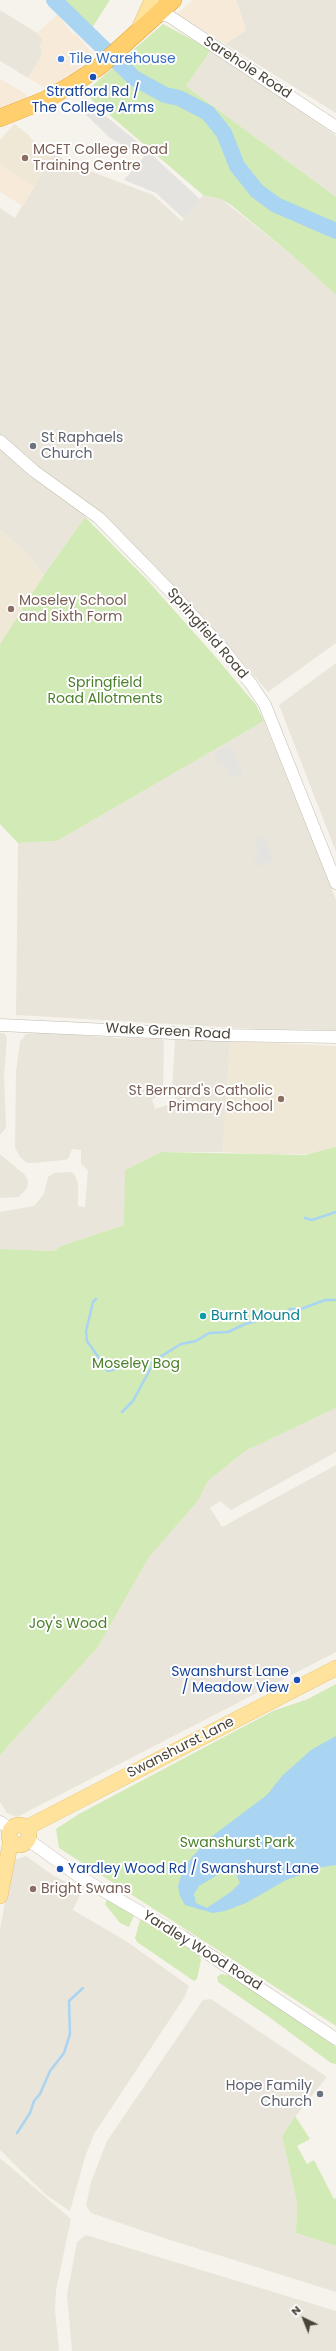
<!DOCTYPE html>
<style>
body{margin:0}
#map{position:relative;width:336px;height:2351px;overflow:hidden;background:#f6f3ec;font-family:Poppins,sans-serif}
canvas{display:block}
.north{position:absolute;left:284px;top:2299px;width:40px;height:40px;-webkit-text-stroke:3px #fff;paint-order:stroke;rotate:317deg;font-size:11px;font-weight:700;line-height:16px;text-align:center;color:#4b4439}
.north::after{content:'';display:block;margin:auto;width:14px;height:18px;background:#4b4439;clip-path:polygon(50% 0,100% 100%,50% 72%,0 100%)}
</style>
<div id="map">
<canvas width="336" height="2351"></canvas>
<div class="north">N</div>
</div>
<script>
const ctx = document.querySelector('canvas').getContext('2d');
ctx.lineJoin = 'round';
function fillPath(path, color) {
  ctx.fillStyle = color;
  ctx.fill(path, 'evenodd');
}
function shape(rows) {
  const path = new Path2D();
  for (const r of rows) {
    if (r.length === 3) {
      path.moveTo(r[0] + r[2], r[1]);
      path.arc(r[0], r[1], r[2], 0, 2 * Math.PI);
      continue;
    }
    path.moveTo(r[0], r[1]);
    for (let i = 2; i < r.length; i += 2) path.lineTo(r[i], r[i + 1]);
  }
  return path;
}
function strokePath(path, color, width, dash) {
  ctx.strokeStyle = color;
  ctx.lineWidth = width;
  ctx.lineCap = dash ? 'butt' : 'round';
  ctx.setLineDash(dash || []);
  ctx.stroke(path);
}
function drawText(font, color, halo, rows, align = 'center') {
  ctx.font = font + ' Poppins,sans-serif';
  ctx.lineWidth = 4;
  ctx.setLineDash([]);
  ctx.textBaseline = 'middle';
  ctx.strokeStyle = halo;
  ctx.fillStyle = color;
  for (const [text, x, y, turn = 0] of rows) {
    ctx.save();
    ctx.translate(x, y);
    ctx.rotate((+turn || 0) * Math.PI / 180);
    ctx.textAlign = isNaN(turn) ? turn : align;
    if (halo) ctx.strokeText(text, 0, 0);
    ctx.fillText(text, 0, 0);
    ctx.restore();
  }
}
fillPath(shape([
 [236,0,336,0,336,113,225,44,246,30],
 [0,10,37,33,43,40,40,46,43,54,28,78,0,61],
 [211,50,336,136,336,197,186,86],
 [53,153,69,163,153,195,182,221,203,195,221,199,293,256,336,295,336,643,268,692,229,647,95,507,85,517,44,575,27,554,0,530,0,208,15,218],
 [336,663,336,852,279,705],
 [264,721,336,900,336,1030,255,1029,16,1015,18,843,57,841],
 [47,1032,115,1038,161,1039,164,1041,163,1094,152,1099,155,1109,167,1105,180,1111,184,1104,174,1097,172,1091,175,1040,230,1041,223,1152,162,1152,124,1225,61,1246,54,1251,0,1249,0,1212,34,1206,44,1194,48,1177,54,1173,70,1172,74,1174,78,1183,78,1206,85,1207,88,1170,81,1164,81,1150,72,1149,68,1159,64,1160,33,1163,27,1163,20,1157,15,1148,16,1071,20,1042,26,1034],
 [0,1033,4,1033,7,1037,4,1075,6,1128,0,1135],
 [0,1154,25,1175,28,1181,27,1188,19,1197,0,1198],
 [336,1408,336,1452,231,1510,220,1501,210,1508,222,1527,336,1465,336,1652,17,1817,7,1813,0,1802,0,1755,98,1647,149,1557,198,1501,208,1481,245,1451],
 [26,1856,54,1876,82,1890,73,1910,126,1941,189,1986,184,1998,94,2134,85,2157,70,2211,46,2195,0,2150,0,1930,12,1861],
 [211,1999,327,2077,290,2123,282,2136,297,2202,296,2233,336,2246,336,2292,167,2239,91,2213,86,2206,91,2182,107,2141,203,2000],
 [0,2158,71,2219,56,2290,55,2310,59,2351,0,2351],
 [86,2235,336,2311,336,2351,72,2351,67,2295,77,2242]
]), '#eae5da');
fillPath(shape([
 [193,0,236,0,246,30,225,44,177,14],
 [58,14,73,35,75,33,94,55,69,76,47,89,28,78,42,54,40,46,43,40,37,33],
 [0,79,26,94,27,98,0,109],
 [0,164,34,188,23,206,0,192]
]), '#f7ead8');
fillPath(shape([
 [14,124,29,135,31,139,53,153,34,188,0,164,0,140],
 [0,530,27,554,44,575,0,644],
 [230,1041,336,1046,336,1153,263,1155,223,1152]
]), '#efe8d6');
fillPath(shape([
 [54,0,110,0,88,34],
 [163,24,211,50,186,86,336,197,336,295,293,256,231,205,221,199,203,195,84,93],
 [85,517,148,581,213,654,256,705,264,721,57,841,18,843,0,824,0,644,44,575],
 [336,1147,336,1408,245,1451,208,1481,198,1501,149,1557,98,1647,0,1755,0,1249,54,1251,61,1246,124,1225,125,1170,162,1152,305,1155],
 [336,1684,336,2026,59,1848,56,1829,79,1814,273,1711,308,1699],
 [108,1897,135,1913,129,1927,120,1923,105,1904],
 [141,1917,198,1953,201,1960,197,1979,194,1981,137,1942,135,1938],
 [221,1974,231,1976,336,2047,336,2064,331,2063,269,2017,218,1982,217,1977],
 [295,2116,310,2139,297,2146,307,2164,314,2160,334,2199,336,2198,336,2246,296,2233,297,2202,282,2136]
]), '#d2eab5');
fillPath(shape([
 [86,100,140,144,200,199,184,219,156,193,124,180,144,157,110,138,78,107],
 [230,745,243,774,231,779,224,763,220,764,214,752],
 [264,836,274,860,258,867,253,855,259,852,254,840]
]), '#e5e3e0');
fillPath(shape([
 [336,1736,336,1865,322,1867,286,1880,246,1903,225,1911,213,1913,185,1905,180,1896,178,1886,183,1870,192,1857,211,1837,267,1795,282,1776,311,1750],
 [229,1868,237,1876,240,1883,232,1891,207,1908,196,1903,194,1894,199,1886]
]), '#a9d4f2');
strokePath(shape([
 [305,1218,312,1220,336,1212],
 [96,1299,93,1302,86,1331,87,1341,108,1371,145,1361,153,1363],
 [122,1412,133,1401,155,1360,181,1344,196,1341,209,1333,228,1332,245,1324,283,1314,290,1309,301,1309,325,1300,336,1300],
 [17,2133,30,2113,34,2101,40,2094,50,2071,64,2053,70,2034,69,2001,83,1988]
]), '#a9d4f2', 2.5);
strokePath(shape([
 [54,0,134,78,165,95,179,98,208,113,224,133,237,166,257,191,276,205,336,231]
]), '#a9d4f2', 16);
const minor = shape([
 [157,14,169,16,336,127],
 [0,441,34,471,99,518,176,597,223,649,251,684,265,705,336,883],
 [0,1025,217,1035,336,1037],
 [0,1822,10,1829],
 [27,1839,80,1877,183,1937,336,2039]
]);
const major = shape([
 [138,31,152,0],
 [19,1835,10],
 [26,1828,336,1668],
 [0,1896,11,1840]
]);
const highway = shape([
 [0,118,45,100,73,84,100,66,173,0]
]);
strokePath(minor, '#c2bbae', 13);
strokePath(major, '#e6c16a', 16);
strokePath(highway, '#e0a43c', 18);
strokePath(minor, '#fff', 12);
strokePath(major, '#ffe39c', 15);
strokePath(highway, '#ffcf6e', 17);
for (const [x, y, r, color] of [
 [61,59,4,"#3f7fe0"],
 [93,77,4,"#1a4fb4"],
 [25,158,4,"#8d6e63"],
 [33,446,4,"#6b7280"],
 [11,609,4,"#8d6e63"],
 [281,1099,4,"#8d6e63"],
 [203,1316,4,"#0f9aa8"],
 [297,1680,4,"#1a4fb4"],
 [60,1869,4,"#1a4fb4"],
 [33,1889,4,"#8d6e63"],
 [320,2094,4,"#6b7280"]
]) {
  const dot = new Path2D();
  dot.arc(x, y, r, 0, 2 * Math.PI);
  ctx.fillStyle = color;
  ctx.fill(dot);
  strokePath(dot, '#fff', 1.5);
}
drawText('14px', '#366cbe', '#fff', [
 ["Tile Warehouse",69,59]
], 'left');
drawText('14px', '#4b4439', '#fff', [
 ["Sarehole Road",247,68,33],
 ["Springfield Road",207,634,49],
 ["Wake Green Road",168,1032,3],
 ["Swanshurst Lane",181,1748,-27],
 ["Yardley Wood Road",202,1951,32]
]);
drawText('14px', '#164399', '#fff', [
 ["Stratford Rd /",93,92],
 ["The College Arms",93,108],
 ["Swanshurst Lane",289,1672,"right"],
 ["/ Meadow View",289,1688,"right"],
 ["Yardley Wood Rd / Swanshurst Lane",68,1869,"left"]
]);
drawText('14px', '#785e54', '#fff', [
 ["MCET College Road",33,150],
 ["Training Centre",33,166],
 ["Moseley School",19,601],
 ["and Sixth Form",19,617],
 ["St Bernard's Catholic",273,1091,"right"],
 ["Primary School",273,1107,"right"],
 ["Bright Swans",41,1889]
], 'left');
drawText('14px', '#5b616d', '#fff', [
 ["St Raphaels",41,438],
 ["Church",41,454],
 ["Hope Family",312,2086,"right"],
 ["Church",312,2102,"right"]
], 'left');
drawText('14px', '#4a7f2a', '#fff', [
 ["Springfield",105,683],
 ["Road Allotments",105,699],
 ["Moseley Bog",136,1364],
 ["Joy's Wood",68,1624],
 ["Swanshurst Park",237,1843]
]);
drawText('14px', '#0d838f', '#fff', [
 ["Burnt Mound",211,1316]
], 'left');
</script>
